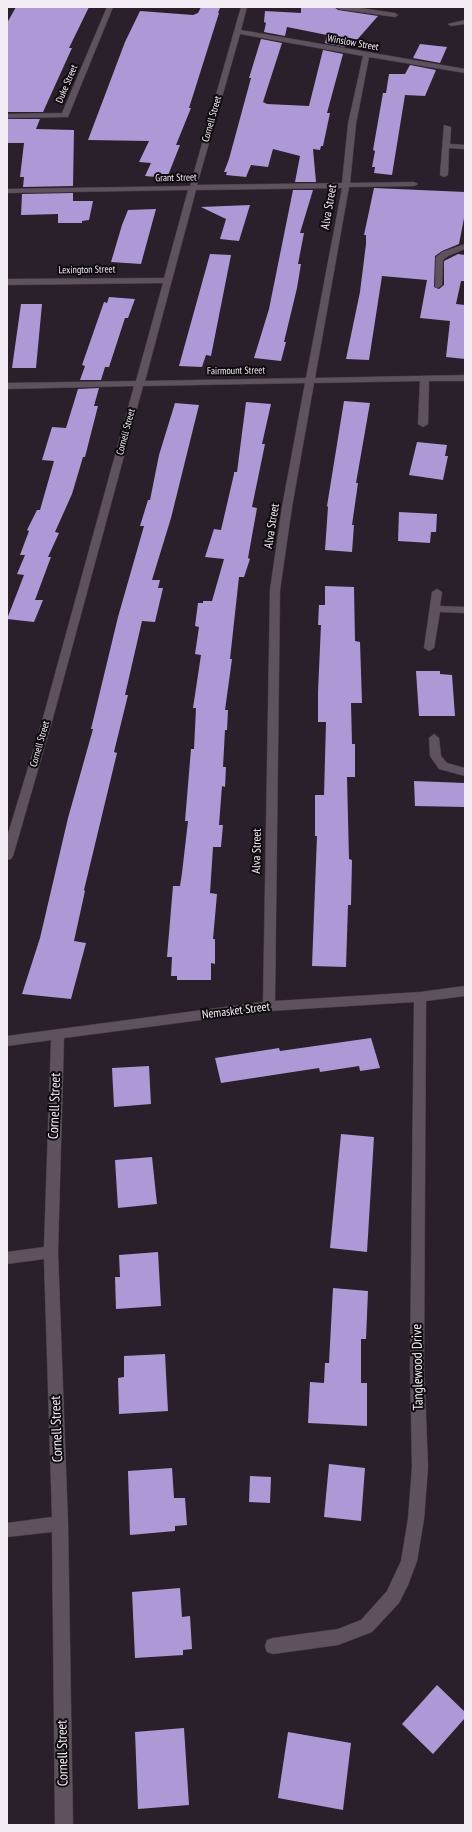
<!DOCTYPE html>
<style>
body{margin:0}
#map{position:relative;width:472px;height:1832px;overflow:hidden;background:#2a202b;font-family:"PT Sans Narrow",sans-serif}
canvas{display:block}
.frame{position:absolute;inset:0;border:8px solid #f3ecf4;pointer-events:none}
</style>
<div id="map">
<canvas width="472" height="1832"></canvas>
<div class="frame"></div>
</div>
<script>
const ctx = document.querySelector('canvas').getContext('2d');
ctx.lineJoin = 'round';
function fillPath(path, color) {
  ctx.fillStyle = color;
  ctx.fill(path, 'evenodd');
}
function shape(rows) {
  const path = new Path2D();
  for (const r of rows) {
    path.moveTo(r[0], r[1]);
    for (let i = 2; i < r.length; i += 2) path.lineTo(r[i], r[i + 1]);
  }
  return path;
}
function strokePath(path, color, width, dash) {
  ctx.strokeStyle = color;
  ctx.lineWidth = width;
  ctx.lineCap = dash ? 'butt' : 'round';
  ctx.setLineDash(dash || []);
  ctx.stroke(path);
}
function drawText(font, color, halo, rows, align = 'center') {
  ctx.font = font + ' "PT Sans Narrow",sans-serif';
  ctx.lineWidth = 4;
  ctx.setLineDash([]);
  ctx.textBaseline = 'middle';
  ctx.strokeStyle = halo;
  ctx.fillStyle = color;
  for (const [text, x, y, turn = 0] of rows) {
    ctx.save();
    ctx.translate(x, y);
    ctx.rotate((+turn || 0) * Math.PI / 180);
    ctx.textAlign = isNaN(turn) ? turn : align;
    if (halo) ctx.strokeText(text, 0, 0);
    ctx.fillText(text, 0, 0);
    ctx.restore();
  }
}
fillPath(shape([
 [16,7,89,7,69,48,72,48,43,112,7,112,7,23],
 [201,7,220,8,218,13,219,13,189,108,191,108,176,145,180,145,167,178,145,176,151,163,139,162,149,141,88,140,125,42,140,11,193,15,198,13],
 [301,7,334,7,338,10,378,16,356,41,346,39,345,47,325,43,327,35,287,27,285,36,264,32,266,23,264,22,265,11,301,13],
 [261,39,282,43,263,102,267,104,309,106,323,50,343,54,327,113,330,113,323,146,321,146,320,150,313,149,316,182,295,182,300,156,273,149,268,167,251,165,246,177,226,175,227,172,224,172,229,159,251,78,249,78],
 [420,44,447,47,440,63,413,58],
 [410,65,436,70,425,96,405,95,392,175,374,173,375,167,372,167,375,151,373,150,383,93,386,93,389,74,405,74],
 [7,119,40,119,36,129,74,130,73,186,23,187,24,177,20,177,24,143,7,143],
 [374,188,465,192,465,213,459,244,442,251,435,256,434,287,439,289,444,285,444,261,458,254,465,255,465,281,461,281,456,304,465,305,465,359,446,357,450,321,420,318,427,280,382,276,369,360,346,359,360,292,366,244,366,235,364,235],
 [293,190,313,190,300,233,304,233,298,264,301,264,297,288,284,342,286,342,281,361,254,358,269,309],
 [73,193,73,201,93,201,89,220,82,221,82,223,58,223,58,214,21,215,22,194],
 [250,205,239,241,220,239,226,219,201,207],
 [156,209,141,264,111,262,122,225,128,210],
 [210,254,231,255,211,356,206,355,202,367,179,366],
 [109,297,135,299,128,318,125,318,109,367,105,367,101,380,80,380,85,366,82,365,104,302,107,303],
 [21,304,42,304,36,368,12,368],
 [99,388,94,406,98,406,85,457,83,457,72,494,55,532,59,533,48,557,51,557,35,600,43,600,34,622,7,619,24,575,17,574,25,555,20,555,29,531,27,530,37,510,40,510,54,461,42,460,52,427,66,428,78,389],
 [344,401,370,403,356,483,358,483,352,525,354,525,352,552,325,550,328,507,327,506],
 [246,402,271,404,262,444,265,444,252,507,257,508,248,558,250,559,244,577,239,577,230,659,232,659,225,710,228,710,227,730,225,730,223,767,226,767,225,787,222,786,219,825,223,825,221,847,213,847,210,893,217,894,213,939,215,939,215,964,211,963,211,980,177,980,177,976,171,976,172,957,167,957,173,886,180,886,182,873,188,821,185,821,191,749,194,749,196,708,193,708,201,655,195,654,199,627,195,626,198,603,203,603,203,601,212,601,224,559,205,557,214,529,221,530,234,474,234,472,237,472],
 [175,403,199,405,171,518,152,580,160,580,158,588,163,588,155,622,142,621,125,695,128,695,114,752,117,753,84,890,85,891,74,941,86,943,71,999,22,994,40,938,68,818,93,729,91,729,118,617,144,526,140,526,148,500,150,500,159,455],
 [417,442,447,445,445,456,448,456,443,480,409,475],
 [399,512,437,514,436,532,431,532,430,543,398,541],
 [325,586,354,587,355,641,360,642,362,703,351,703,352,744,355,744,355,777,347,777,349,859,352,860,351,905,348,905,346,967,312,966,317,836,315,836,315,795,324,795,326,722,318,722,318,692,321,625,318,625,319,605,325,605],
 [416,671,440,671,440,674,452,675,455,716,419,716],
 [414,781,465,783,465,807,415,806],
 [371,1038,380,1068,360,1071,359,1066,320,1072,319,1068,221,1083,215,1058,279,1048,280,1051],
 [149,1066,151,1104,114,1107,112,1068],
 [341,1134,374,1137,367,1252,330,1248],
 [152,1157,157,1204,118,1208,115,1160],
 [158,1252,161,1306,116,1309,115,1277,120,1277,119,1255],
 [333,1288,368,1291,366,1339,361,1339,361,1383,367,1383,367,1426,308,1423,310,1382,324,1383,325,1363,329,1363],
 [165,1354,168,1411,119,1414,118,1378,124,1377,124,1356],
 [329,1464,365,1468,361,1521,324,1517],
 [172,1468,174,1498,185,1498,187,1525,175,1526,175,1531,130,1535,128,1471],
 [250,1476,271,1477,270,1503,249,1502],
 [180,1588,182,1617,190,1616,192,1649,183,1650,183,1655,135,1658,132,1592],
 [437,1685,465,1712,465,1718,433,1754,402,1724],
 [184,1728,189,1805,138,1809,135,1732],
 [288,1732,351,1743,343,1810,278,1798]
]), '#ad99d5');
const minor = shape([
 [107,7,113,7,68,117,7,118,7,114,62,113,107,7],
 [241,7,247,7,241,30,465,69,465,73,369,57,356,124,350,183,414,182,418,184,414,186,349,187,315,378,465,375,465,381,429,381,428,424,423,427,418,424,420,381,314,383,292,507,280,590,275,1001,420,992,465,986,465,996,426,1001,424,1365,428,1467,424,1519,417,1561,408,1585,399,1603,372,1632,338,1645,273,1654,267,1652,265,1646,267,1640,273,1638,338,1629,361,1620,387,1591,401,1561,408,1519,412,1467,410,1365,414,1002,269,1011,64,1038,58,1252,68,1524,73,1825,55,1825,52,1532,7,1537,7,1523,52,1517,44,1259,7,1264,7,1252,44,1247,51,1040,7,1046,7,1036,263,1002,270,590,282,507,305,383,143,386,51,725,13,856,11,859,7,860,7,837,41,725,134,386,7,389,7,383,136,381,163,283,7,285,7,279,164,278,188,190,7,193,7,189,190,186,241,7],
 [240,34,363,56,348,124,342,183,197,185,240,34],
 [342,188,306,378,145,381,196,190,342,188],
 [335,7,353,7,395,13,398,15,395,17,338,9,335,7],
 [465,20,465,24,451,26,448,24,465,20],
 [444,125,451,127,450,144,465,145,465,149,449,148,448,175,444,177,440,175,444,125],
 [465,244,465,249,448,256,443,260,442,285,438,288,435,287,436,257,442,252,465,244],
 [437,589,442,592,440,606,465,607,465,613,440,612,434,648,429,651,424,648,432,592,437,589],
 [434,734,439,738,441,756,447,763,465,768,465,776,439,769,430,756,429,738,434,734]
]);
strokePath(minor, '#443c44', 1);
fillPath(minor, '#5d525e');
drawText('10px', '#f3ecf4', '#100b10', [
 ["Winslow Street",353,43,10],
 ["Duke Street",67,84,-67],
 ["Cornell Street",212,119,-74],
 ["Grant Street",176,178,-1],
 ["Lexington Street",87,270,-1],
 ["Fairmount Street",236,371,-1],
 ["Cornell Street",126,432,-75],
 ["Cornell Street",40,744,-74]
]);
drawText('12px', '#f3ecf4', '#100b10', [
 ["Alva Street",329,207,-80],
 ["Alva Street",272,526,-81],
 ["Alva Street",257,851,-89],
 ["Nemasket Street",236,1011,-7]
]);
drawText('14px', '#f3ecf4', '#100b10', [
 ["Cornell Street",55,1106,-88],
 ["Tanglewood Drive",418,1367,-91],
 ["Cornell Street",57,1429,-92],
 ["Cornell Street",63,1753,-91]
]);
</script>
